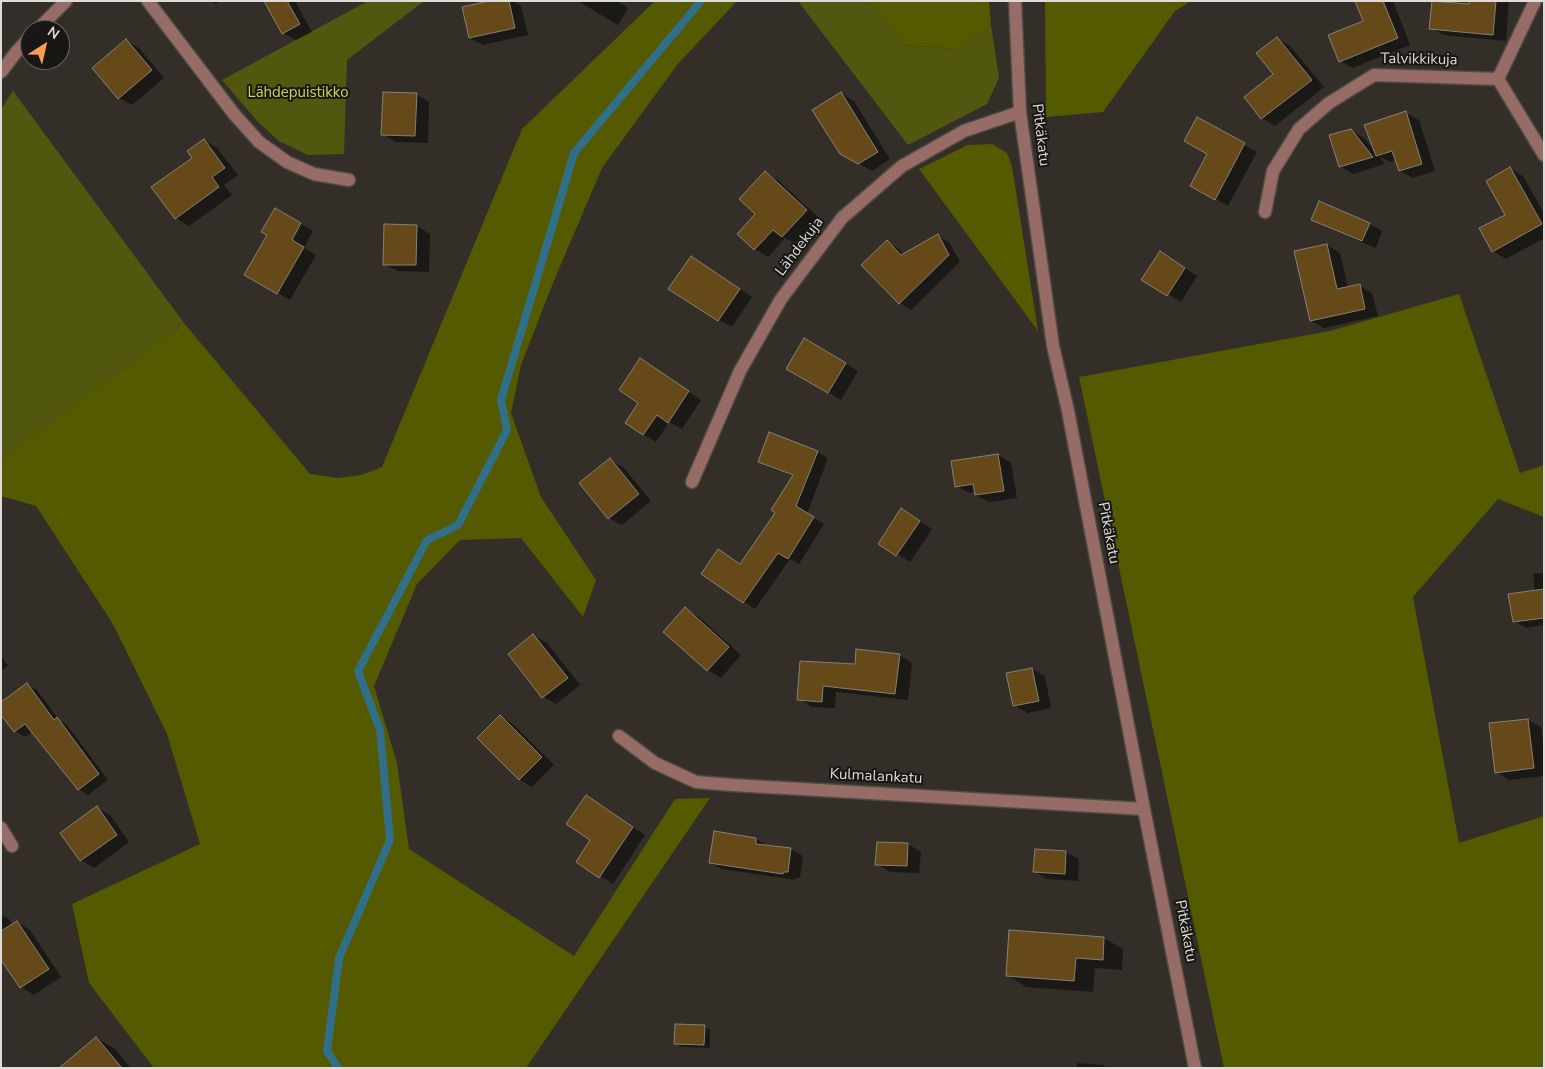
<!DOCTYPE html>
<meta charset="utf-8">
<style>
body{margin:0}
#map{position:relative;width:1545px;height:1069px;overflow:hidden;background:#332f28;font-family:"Nunito Sans",sans-serif}
canvas{display:block}
.frame{position:absolute;inset:0;border:2px solid #dfdcd8;pointer-events:none}
.north{position:absolute;left:20px;top:20px;width:50px;height:50px;box-sizing:border-box;background:#191714;border:1px solid #686662;border-radius:50%;rotate:35deg;font-size:14px;font-weight:700;line-height:20px;text-align:center;color:#dfdcd8}
.north::after{content:'';display:block;margin:auto;width:18px;height:22px;background:#fc9d53;clip-path:polygon(50% 0,100% 100%,50% 72%,0 100%)}
</style>
<div id="map">
<canvas width="1545" height="1069"></canvas>
<div class="frame"></div>
<div class="north">N</div>
</div>
<script>
const ctx = document.querySelector('canvas').getContext('2d');
ctx.lineJoin = 'round';
function fillPath(path, color) {
  ctx.fillStyle = color;
  ctx.fill(path, 'evenodd');
}
function shape(rows) {
  const path = new Path2D();
  for (const r of rows) {
    path.moveTo(r[0], r[1]);
    for (let i = 2; i < r.length; i += 2) path.lineTo(r[i], r[i + 1]);
  }
  return path;
}
function strokePath(path, color, width, dash) {
  ctx.strokeStyle = color;
  ctx.lineWidth = width;
  ctx.lineCap = dash ? 'butt' : 'round';
  ctx.setLineDash(dash || []);
  ctx.stroke(path);
}
function drawText(font, color, halo, rows, align = 'center') {
  ctx.font = font + ' "Nunito Sans",sans-serif';
  ctx.lineWidth = 4;
  ctx.setLineDash([]);
  ctx.textBaseline = 'middle';
  ctx.strokeStyle = halo;
  ctx.fillStyle = color;
  for (const [text, x, y, turn = 0] of rows) {
    ctx.save();
    ctx.translate(x, y);
    ctx.rotate((+turn || 0) * Math.PI / 180);
    ctx.textAlign = isNaN(turn) ? turn : align;
    if (halo) ctx.strokeText(text, 0, 0);
    ctx.fillText(text, 0, 0);
    ctx.restore();
  }
}
fillPath(shape([
 [368,1,424,1,347,60,344,154,308,155,279,141,258,122,222,80],
 [798,1,869,1,904,45,957,49,991,25,999,78,987,104,908,145],
 [13,91,184,323,1,459,1,109]
]), '#525710');
fillPath(shape([
 [655,1,737,1,677,65,602,168,553,283,521,365,511,413,541,497,596,580,583,617,521,538,460,540,417,584,374,686,397,763,409,849,574,956,675,799,710,798,526,1068,154,1068,89,983,72,904,200,844,167,734,113,624,36,506,1,496,1,459,184,323,310,474,338,478,361,475,382,467,522,129],
 [869,1,989,1,991,25,957,49,904,45],
 [1045,1,1191,1,1175,11,1103,112,1046,117],
 [992,144,1007,153,1012,166,1038,331,919,169,968,145],
 [1459,294,1520,473,1544,465,1544,517,1498,499,1413,597,1459,843,1544,816,1544,1068,1224,1068,1079,377,1330,331]
]), '#555900');
fillPath(shape([
 [211,1,220,1,216,4],
 [266,1,295,1,312,32,296,40,283,33],
 [495,1,513,1,521,6,528,35,483,45,470,38],
 [578,1,617,1,628,8,618,25],
 [1356,1,1393,1,1410,45,1353,68,1340,61,1364,22],
 [1470,1,1509,1,1506,41,1443,35,1431,28,1470,5],
 [1277,38,1290,46,1324,87,1275,126,1262,118,1245,97,1274,74],
 [126,41,139,48,164,78,132,105,119,98],
 [841,93,854,101,890,159,872,171,840,153],
 [416,94,429,102,428,143,395,142,383,134],
 [1406,113,1419,120,1435,171,1413,178,1400,171,1397,160,1390,162,1379,156,1385,164,1353,174,1340,166,1351,130,1364,138,1375,151],
 [1197,119,1257,152,1228,206,1192,186,1209,154],
 [204,140,217,148,238,175,224,185,232,195,189,226,176,218,194,158],
 [1510,169,1523,176,1544,213,1544,238,1506,259,1493,251,1506,215],
 [765,172,778,180,819,218,795,243,785,238,768,257,755,249,739,234,757,214],
 [1319,203,1370,224,1382,231,1376,248,1326,227,1313,219],
 [275,209,313,231,304,248,316,255,290,300,246,275,268,235],
 [417,226,430,234,429,272,397,271,384,264],
 [938,236,949,242,960,262,911,310,900,303,862,265,887,242,898,248,905,255],
 [1327,245,1340,253,1348,288,1359,286,1372,293,1378,316,1324,328,1311,321],
 [1173,260,1197,276,1181,302,1143,279],
 [704,265,752,297,732,327,719,320],
 [805,339,858,371,841,400,788,368],
 [653,367,701,400,682,429,669,422,656,442,643,434,640,403],
 [817,452,828,458,807,514,824,524,799,564,790,559,755,609,702,574,719,551,741,564,777,512,793,476,770,468,759,461],
 [998,455,1011,463,1017,498,989,502,976,495,975,492,969,493,956,486],
 [610,460,623,467,651,501,622,525,609,518],
 [914,518,932,529,910,562,879,543],
 [1544,573,1544,625,1526,628,1514,621,1535,591,1533,574],
 [685,609,698,616,741,655,721,678,708,670,665,632],
 [534,636,547,643,580,685,556,704,543,697],
 [1,655,8,666,1,671],
 [899,655,912,663,908,700,836,692,835,708,812,707,799,699,856,665],
 [1032,669,1045,676,1051,708,1027,713,1014,705],
 [27,685,37,690,59,720,67,725,108,780,88,795,79,789,32,732,25,737,15,731,1,712],
 [500,716,513,724,554,765,532,787,519,779],
 [1528,720,1541,727,1544,752,1544,776,1509,780,1496,772],
 [599,804,645,835,613,884,578,862,592,840],
 [97,808,110,815,129,842,94,868,81,860],
 [715,833,756,839,768,846,791,849,803,856,800,878,795,878,795,880,722,869,711,863],
 [908,844,921,852,919,873,890,872,877,864],
 [1066,852,1079,859,1078,881,1048,879,1035,872],
 [1,915,9,919,13,925,17,922,30,930,61,977,34,995,21,987,1,957],
 [1104,938,1123,949,1122,970,1095,968,1093,992,1026,987,1007,975],
 [704,1026,710,1030,710,1048,681,1047,675,1043],
 [96,1038,115,1049,131,1068,61,1068],
 [1077,1063,1103,1065,1108,1068,1077,1068]
]), '#0007');
strokePath(shape([
 [338,1068,327,1051,339,958,390,840,380,730,358,671,427,540,458,525,507,430,501,400,574,153,701,1]
]), '#306f88', 8);
const building = shape([
 [264,1,287,1,300,24,282,34,264,1],
 [489,1,509,1,515,28,469,38,462,7,489,1],
 [1355,1,1383,1,1398,38,1339,62,1328,35,1363,21,1355,1],
 [1432,1,1469,4,1469,1,1496,1,1493,35,1429,29,1432,1],
 [1277,37,1312,80,1261,119,1244,97,1273,74,1256,53,1277,37],
 [126,39,152,70,118,99,92,68,126,39],
 [383,92,417,93,415,136,381,135,383,92],
 [841,92,878,152,858,164,840,154,812,110,841,92],
 [1406,111,1422,164,1399,171,1392,151,1376,156,1364,125,1406,111],
 [1197,117,1245,143,1215,200,1190,186,1207,154,1184,141,1197,117],
 [1351,129,1373,157,1339,167,1329,135,1351,129],
 [204,139,225,168,212,177,219,187,175,219,151,187,192,158,187,151,204,139],
 [1510,167,1542,224,1492,252,1479,228,1505,215,1486,181,1510,167],
 [765,171,807,210,782,237,773,230,754,250,737,234,755,214,739,199,765,171],
 [1319,201,1370,223,1362,241,1311,220,1319,201],
 [275,208,301,223,292,240,304,247,277,294,244,275,267,235,261,232,275,208],
 [384,224,417,225,416,265,383,265,384,224],
 [938,234,949,255,899,304,861,265,887,240,901,255,938,234],
 [1327,244,1337,289,1360,284,1365,309,1310,321,1294,251,1327,244],
 [1160,251,1185,268,1167,296,1141,280,1160,251],
 [691,256,740,289,718,321,668,289,691,256],
 [804,338,846,363,828,393,786,369,804,338],
 [640,358,689,391,668,423,657,415,643,435,625,423,638,403,619,390,640,358],
 [769,432,818,451,796,506,814,517,788,559,778,553,743,603,701,574,718,549,740,564,775,513,771,510,793,475,758,462,769,432],
 [998,454,1004,491,975,495,973,484,955,487,951,461,998,454],
 [610,458,639,494,608,519,579,483,610,458],
 [901,508,920,521,896,556,878,544,901,508],
 [1544,589,1544,618,1513,622,1508,594,1544,589],
 [685,607,729,647,707,671,663,632,685,607],
 [533,634,568,678,542,698,508,654,533,634],
 [856,649,900,654,895,694,823,686,822,702,797,700,800,661,855,664,856,649],
 [1032,668,1039,701,1013,706,1006,673,1032,668],
 [27,683,54,720,57,717,99,774,78,790,25,724,14,732,1,715,1,702,27,683],
 [500,715,542,757,519,780,477,738,500,715],
 [1528,719,1534,768,1495,773,1489,723,1528,719],
 [586,795,633,827,599,878,576,862,590,840,566,824,586,795],
 [97,806,117,835,80,861,60,833,97,806],
 [714,831,756,838,756,844,791,848,788,872,783,872,783,874,709,863,714,831],
 [877,842,908,843,907,866,875,865,877,842],
 [1035,849,1066,851,1065,874,1033,872,1035,849],
 [17,921,49,969,20,988,1,960,1,931,17,921],
 [1009,930,1104,937,1103,960,1076,958,1074,981,1006,976,1009,930],
 [675,1024,705,1025,704,1045,674,1044,675,1024],
 [96,1037,122,1068,59,1068,96,1037]
]);
fillPath(building, '#664918');
strokePath(building, '#868079', 1);
const minor = shape([
 [148,1,234,114,259,142,287,162,314,174,349,180],
 [1015,1,1020,112,1053,346,1068,411,1144,809,1195,1068],
 [1535,1,1498,79,1544,155],
 [37,30,66,1],
 [1,72,17,51,30,37],
 [1265,212,1273,171,1299,129,1329,103,1374,75,1498,79],
 [692,482,740,371,781,299,842,218,902,166,964,131,1020,112],
 [619,736,655,763,696,782,733,785,1144,809],
 [1,828,12,846]
]);
strokePath(minor, '#4f4b44', 15);
strokePath(minor, '#976b66', 12);
drawText('15px', '#dfdcd8', '#191714', [
 ["Talvikkikuja",1419,60,1],
 ["Pitkäkatu",1040,135,83],
 ["Lähdekuja",800,247,-53],
 ["Pitkäkatu",1108,533,79],
 ["Kulmalankatu",876,777,3],
 ["Pitkäkatu",1185,931,79]
]);
drawText('15px', '#ccd650', '#191714', [
 ["Lähdepuistikko",298,93]
]);
</script>
